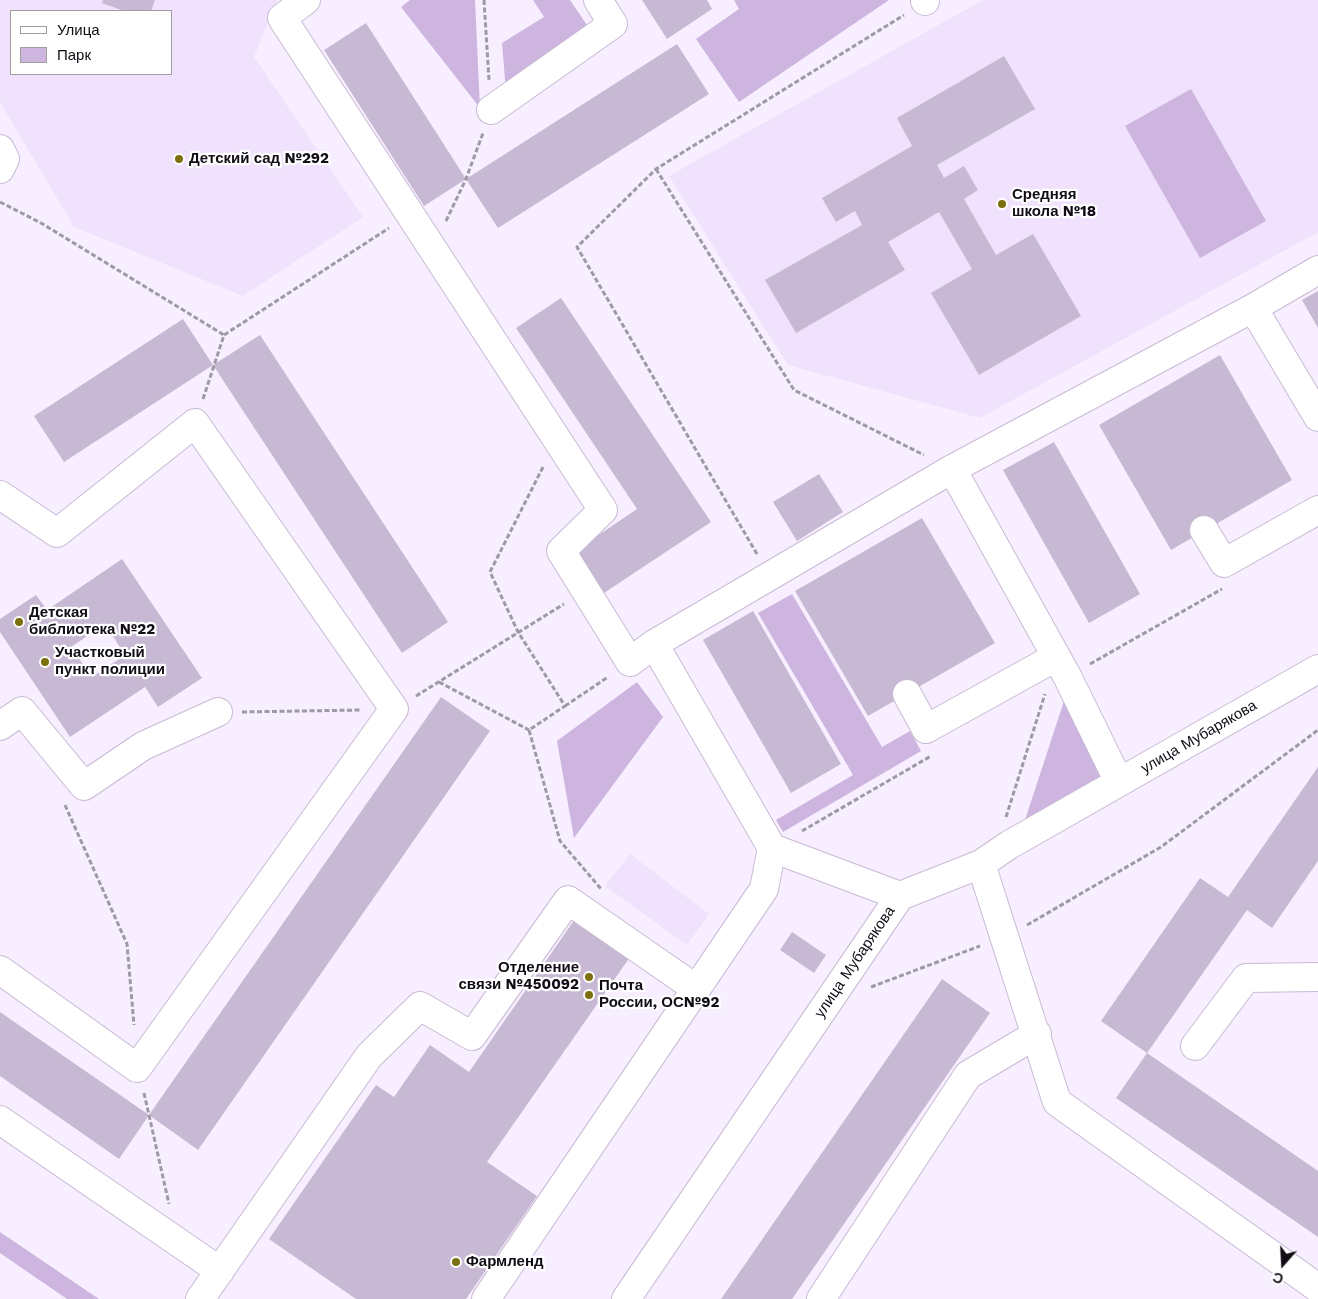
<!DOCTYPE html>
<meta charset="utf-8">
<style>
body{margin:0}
#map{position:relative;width:1318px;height:1299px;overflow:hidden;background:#f7eeff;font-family:"Work Sans",sans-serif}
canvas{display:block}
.legend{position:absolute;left:10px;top:10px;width:162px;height:65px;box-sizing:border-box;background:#fff;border:1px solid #a09ea1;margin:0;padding:6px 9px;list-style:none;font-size:15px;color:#110c15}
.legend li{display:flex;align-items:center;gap:10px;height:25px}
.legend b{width:25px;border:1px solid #a09ea1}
.north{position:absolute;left:1258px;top:1239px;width:50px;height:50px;-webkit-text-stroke:4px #fff;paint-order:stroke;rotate:199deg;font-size:14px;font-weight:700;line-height:20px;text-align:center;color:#110c15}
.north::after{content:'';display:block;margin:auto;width:18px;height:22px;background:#110c15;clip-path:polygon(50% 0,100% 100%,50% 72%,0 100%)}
</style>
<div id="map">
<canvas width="1318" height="1299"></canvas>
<ul class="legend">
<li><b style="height:6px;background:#fff"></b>Улица</li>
<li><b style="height:14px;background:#cdb5e0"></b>Парк</li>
</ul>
<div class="north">С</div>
</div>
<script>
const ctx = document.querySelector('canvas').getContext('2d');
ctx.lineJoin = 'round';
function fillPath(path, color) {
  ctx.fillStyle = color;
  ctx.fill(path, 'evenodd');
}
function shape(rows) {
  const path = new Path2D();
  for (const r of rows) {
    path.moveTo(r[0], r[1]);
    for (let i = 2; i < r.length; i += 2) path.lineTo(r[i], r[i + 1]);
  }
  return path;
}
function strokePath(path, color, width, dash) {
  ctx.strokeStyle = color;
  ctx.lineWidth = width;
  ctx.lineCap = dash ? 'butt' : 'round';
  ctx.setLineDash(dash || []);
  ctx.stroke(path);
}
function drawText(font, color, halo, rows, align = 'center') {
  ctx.font = font + ' "Work Sans",sans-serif';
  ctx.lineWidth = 4.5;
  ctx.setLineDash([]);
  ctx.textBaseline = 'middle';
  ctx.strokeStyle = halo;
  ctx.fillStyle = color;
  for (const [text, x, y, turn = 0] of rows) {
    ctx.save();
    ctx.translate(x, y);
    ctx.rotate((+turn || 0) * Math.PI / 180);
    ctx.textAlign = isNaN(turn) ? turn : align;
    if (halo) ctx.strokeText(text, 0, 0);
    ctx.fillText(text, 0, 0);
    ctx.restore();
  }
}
fillPath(shape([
 [0,0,277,0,254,57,363,217,243,296,74,227,0,102],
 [11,11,171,11,171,74,11,74],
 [983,0,1318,0,1318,232,980,418,788,365,669,176],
 [630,854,709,914,687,945,605,886]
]), '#f0e1fc');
fillPath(shape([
 [410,0,475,0,480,108,401,7],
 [533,0,570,0,593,34,506,92,502,43,544,17],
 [734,0,889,0,739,102,696,39,739,9],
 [1191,89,1266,221,1200,258,1125,126],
 [792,594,882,747,910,731,921,751,783,832,776,820,853,775,758,613],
 [637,682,663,717,574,838,557,741],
 [1065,698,1105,777,1024,823],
 [0,1232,99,1299,67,1299,0,1253]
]), '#cdb5e0');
fillPath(shape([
 [103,0,155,0,151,11,124,11,102,3],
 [642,0,707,0,712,9,667,39],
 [366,23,466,179,677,44,709,94,498,228,466,179,424,206,324,50],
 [1004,56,1035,109,937,165,944,178,964,166,978,190,964,199,996,255,1033,234,1081,316,979,375,931,293,972,269,939,212,888,242,905,270,796,333,765,280,862,225,855,211,836,222,822,198,912,146,897,118],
 [1318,291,1318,328,1302,300],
 [561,298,711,522,604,593,575,551,637,509,516,328],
 [183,319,213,365,64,462,34,416],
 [260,335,448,622,402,653,213,365],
 [1220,355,1292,480,1171,550,1099,425],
 [1054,442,1140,594,1089,623,1003,470],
 [819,474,843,512,797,541,773,502],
 [922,518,995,643,868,716,795,591],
 [122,559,202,678,158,707,145,687,70,737,0,632,0,619,36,595,47,610],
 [105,624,125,655,92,677,71,647],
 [753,611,841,764,791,793,703,640],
 [441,697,490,731,198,1150,149,1115],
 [1318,767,1318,861,1272,928,1247,910,1147,1053,1101,1021,1200,878,1228,897],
 [575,919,630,957,487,1162,537,1196,466,1299,356,1299,269,1239,376,1085,394,1097,430,1045,469,1072],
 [792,932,826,955,814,973,780,950],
 [942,979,990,1013,792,1299,721,1299],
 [0,1012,149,1115,119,1159,0,1076],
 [1147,1053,1318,1171,1318,1237,1116,1098]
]), '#c7b9d3');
const minor = shape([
 [306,0,282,18,603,510,561,551,630,662,654,644],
 [925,0,925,1],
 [491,110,613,24,598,0],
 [0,149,5,159,0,169],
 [1253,308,1318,417],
 [952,469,1067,676,1119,782],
 [0,495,57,533,195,423,394,709,137,1068,0,970],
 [1204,530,1224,563,1318,510],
 [907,694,926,729,1056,657],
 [0,726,22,711,84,786,143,746,218,712],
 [772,848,654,644,952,469,1253,308,1318,270],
 [981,864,1057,1102,1318,1288],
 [1195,1046,1246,978,1318,977],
 [0,1120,220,1271],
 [200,1299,369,1056,420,1006,472,1036,568,900,695,988],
 [486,1299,764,889,772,848,900,896],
 [626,1299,900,896,981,864,1009,845,1318,669],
 [821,1299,968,1075,1037,1034]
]);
strokePath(minor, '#c8bad4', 30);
strokePath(shape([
 [484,0,489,80],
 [656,169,794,390,924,455],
 [0,202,41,223,224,335],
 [446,221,466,179,483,133],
 [203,399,224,335,389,228],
 [543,467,490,572,518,632,565,706,529,730,560,841,602,890],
 [757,554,577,247,656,169,904,15],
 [1090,664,1222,589],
 [439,682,529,730],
 [416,696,564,604],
 [565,706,608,677],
 [242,712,361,710],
 [65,805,127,944,134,1025],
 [1006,817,1045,694],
 [802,831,931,756],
 [1027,925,1161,847,1318,730],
 [871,987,980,946],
 [144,1093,169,1204]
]), '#9f98a6', 3, [5, 2.5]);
strokePath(minor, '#fff', 28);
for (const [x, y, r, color] of [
 [179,159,5,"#7c6f0d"],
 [1002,204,5,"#7c6f0d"],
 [19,622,5,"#7c6f0d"],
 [45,662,5,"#7c6f0d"],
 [589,977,5,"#7c6f0d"],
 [589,995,5,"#7c6f0d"],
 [456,1262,5,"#7c6f0d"]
]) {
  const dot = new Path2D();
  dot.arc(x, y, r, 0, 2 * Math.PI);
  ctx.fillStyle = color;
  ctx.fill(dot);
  strokePath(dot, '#fff', 2);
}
drawText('bold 15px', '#110c15', '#fff', [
 ["Детский сад №292",189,159],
 ["Средняя",1012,195],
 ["школа №18",1012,212],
 ["Детская",29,613],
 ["библиотека №22",29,630],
 ["Участковый",55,653],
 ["пункт полиции",55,670],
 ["Отделение",579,968,"right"],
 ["связи №450092",579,985,"right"],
 ["Почта",599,986],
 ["России, ОС№92",599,1003],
 ["Фармленд",466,1262]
], 'left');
drawText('15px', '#110c15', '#fff', [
 ["улица Мубарякова",1199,737,-30],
 ["улица Мубарякова",855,962,-56]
]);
</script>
